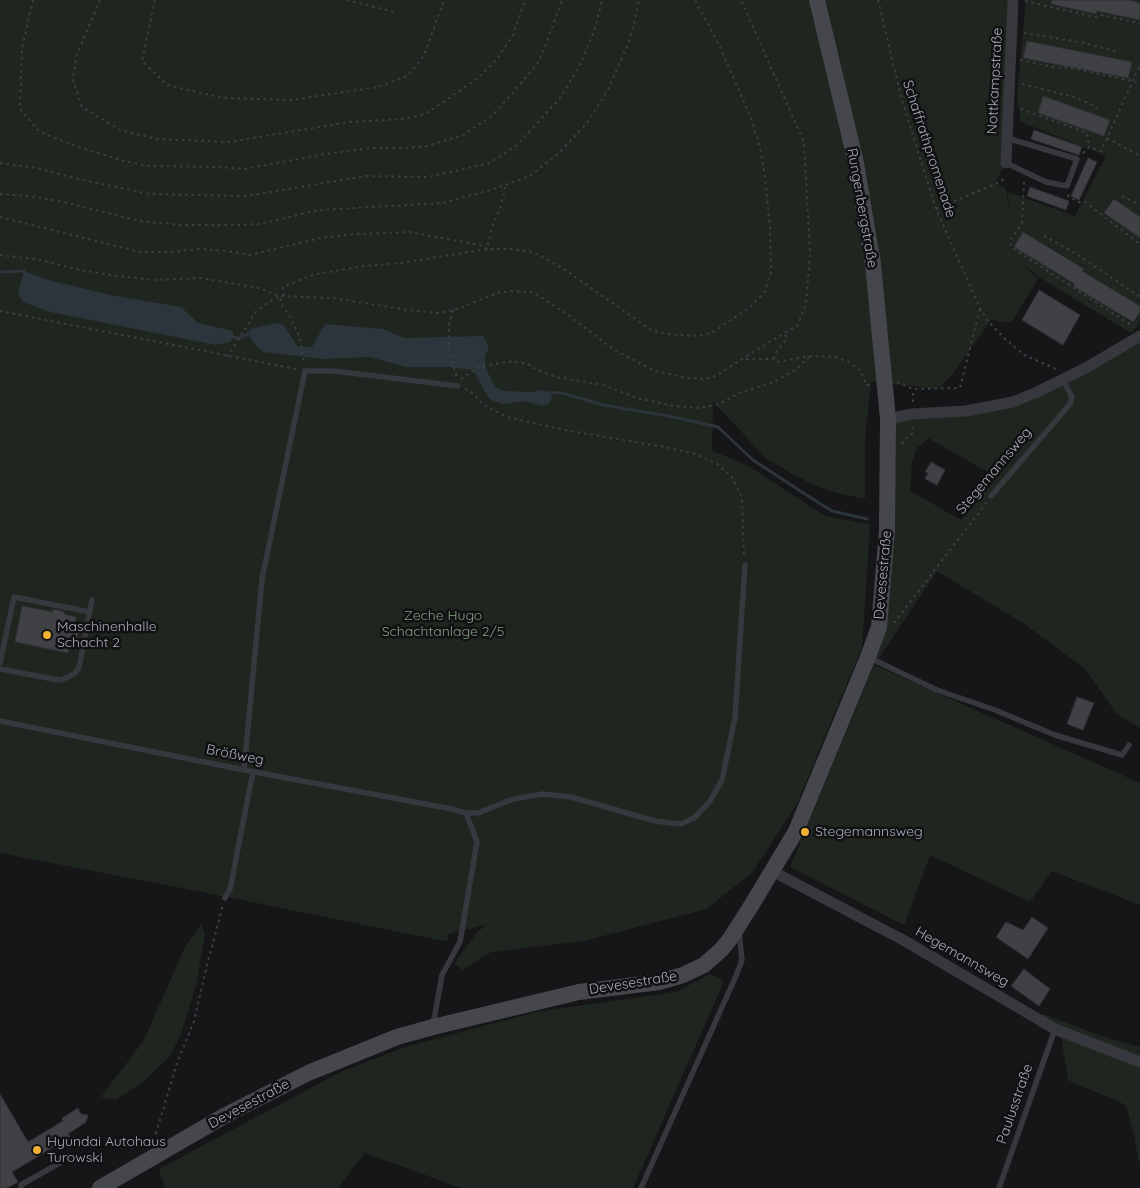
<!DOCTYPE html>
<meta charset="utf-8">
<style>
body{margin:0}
canvas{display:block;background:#161618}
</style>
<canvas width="1140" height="1188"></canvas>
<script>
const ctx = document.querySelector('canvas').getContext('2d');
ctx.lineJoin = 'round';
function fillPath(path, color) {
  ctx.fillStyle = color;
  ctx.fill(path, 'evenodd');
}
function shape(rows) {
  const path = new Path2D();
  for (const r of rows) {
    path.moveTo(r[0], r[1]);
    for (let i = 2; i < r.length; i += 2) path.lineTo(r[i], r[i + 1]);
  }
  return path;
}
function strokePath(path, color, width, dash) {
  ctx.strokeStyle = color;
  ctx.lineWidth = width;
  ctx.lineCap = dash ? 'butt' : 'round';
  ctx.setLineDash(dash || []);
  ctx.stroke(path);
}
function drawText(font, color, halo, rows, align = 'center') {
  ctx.font = font + ' Quicksand,sans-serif';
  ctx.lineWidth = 5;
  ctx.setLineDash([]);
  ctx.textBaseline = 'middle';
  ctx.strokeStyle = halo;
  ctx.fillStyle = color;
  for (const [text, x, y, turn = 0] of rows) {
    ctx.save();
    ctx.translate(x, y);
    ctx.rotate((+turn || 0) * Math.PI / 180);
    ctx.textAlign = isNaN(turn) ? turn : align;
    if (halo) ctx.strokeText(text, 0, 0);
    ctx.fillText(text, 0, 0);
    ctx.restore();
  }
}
fillPath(shape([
 [0,0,1013,0,1006,163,995,183,1006,189,1009,209,1008,192,1075,216,1106,156,1021,122,1017,97,1026,0,1140,0,1140,323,1131,333,1039,277,1019,261,1038,279,1011,323,991,320,954,372,939,389,871,382,865,437,865,499,837,493,815,486,768,460,713,402,712,451,747,465,825,516,870,524,862,647,797,804,752,873,706,909,584,941,491,952,463,970,454,964,478,931,489,924,447,934,449,941,439,940,197,891,0,853],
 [1140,336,1140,728,1117,714,1085,669,1023,623,937,571,874,665,1140,783,1140,905,1052,871,1030,902,930,855,904,925,790,867,874,665,871,659,888,419,1013,402],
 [928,438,997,477,961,520,910,491,912,461,917,448],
 [201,924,205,934,196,985,180,1037,170,1056,144,1081,116,1100,101,1097,144,1040,185,947],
 [710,974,724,981,633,1188,461,1188,365,1153,338,1188,165,1188,159,1169,339,1073,405,1047,536,1012,676,992],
 [1043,1014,1101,1036,1140,1047,1140,1162,1139,1162,1134,1135,1126,1105,1068,1080,1061,1035,1038,1027]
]), '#1e261f');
fillPath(shape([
 [24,271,48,280,111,295,181,307,198,323,233,331,233,337,230,342,216,345,50,312,23,302,18,293],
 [278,323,284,325,298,347,312,347,325,324,383,329,404,338,483,336,489,347,485,356,485,367,495,387,505,391,533,392,540,390,551,392,552,398,548,404,542,406,524,401,504,404,493,401,487,395,473,370,448,367,405,367,370,357,323,359,264,352,256,346,248,334,250,329]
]), '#2c353c');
strokePath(shape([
 [0,272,24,271],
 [233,337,240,338,248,334],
 [551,392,566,394,603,405,674,417,718,427,753,460,808,496,832,511,867,519]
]), '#2c353c', 3);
const building = shape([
 [1052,0,1128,0,1140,3,1140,20,1097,11,1096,14,1051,4,1052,0],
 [1027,41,1132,62,1128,78,1023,58,1027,41],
 [1043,96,1110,120,1104,136,1038,113,1043,96],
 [1034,130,1082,147,1079,155,1031,139,1034,130],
 [1088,158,1097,162,1079,200,1071,196,1088,158],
 [1030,187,1069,201,1066,210,1027,196,1030,187],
 [1114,199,1140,217,1140,238,1104,213,1114,199],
 [1023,232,1084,269,1082,271,1140,306,1140,312,1133,322,1073,286,1075,284,1014,247,1023,232],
 [1039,290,1080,315,1063,345,1022,320,1039,290],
 [931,462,945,470,937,485,925,479,928,473,925,472,931,462],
 [22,606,53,612,53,609,65,612,64,614,76,617,74,628,79,629,76,643,70,642,68,653,15,642,22,606],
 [1077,697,1094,703,1083,730,1067,724,1077,697],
 [1032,917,1048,928,1028,959,996,937,1006,922,1023,930,1032,917],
 [1024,969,1050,989,1039,1006,1011,986,1024,969],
 [0,1094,28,1142,63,1121,62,1118,78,1108,81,1114,88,1115,86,1122,68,1134,70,1137,12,1172,18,1182,7,1188,0,1188,0,1094]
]);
fillPath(building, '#404145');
strokePath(building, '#303034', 1);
strokePath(shape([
 [33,0,22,49,20,109,40,132,78,147,124,161,149,166,219,167,244,169,325,154,373,148,401,148,427,146,463,135,493,115,536,66,543,52,562,0],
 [100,0,76,57,73,80,82,107,120,130,157,139,229,142,349,122,404,119,419,116,430,111,478,78,497,59,513,35,525,0],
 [155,0,142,61,167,85,223,98,291,100,378,87,407,76,418,64,424,55,443,3,443,0],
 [347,0,394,12],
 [878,0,901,97,936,209,980,308,986,319,1005,339,1024,355,1054,368,1056,370],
 [1025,1,1095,17,1102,15,1140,23],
 [1024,33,1085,43,1117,52],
 [1020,60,1057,68,1066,67,1133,81,1140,84],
 [1022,84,1074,97,1095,106,1097,109],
 [1021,109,1087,133,1089,147],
 [1107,138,1140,156],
 [1083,153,1089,147,1101,151,1140,65],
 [0,163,37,168,82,180,150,194,246,196,366,176,428,177,490,163,517,145,560,98,579,67,595,29,602,0],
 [1024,182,1022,223,1010,241,1011,247,1134,327],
 [0,194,28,196,59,201,140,221,181,225,237,225,261,224,318,210,443,203,494,189,530,176,560,152,587,123,608,90,627,46,633,28,639,0],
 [1067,195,1078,202,1085,202,1140,244],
 [1122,196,1140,205],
 [936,209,1002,181,1004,175],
 [0,217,140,252,169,252,200,249,226,251,250,255,320,238,356,234,409,232,480,245,487,249,492,227,500,209,506,185],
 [1044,236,1075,253,1140,297],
 [0,255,41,260,80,270,118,276,154,280,201,278,259,288,279,296,332,298,415,311,440,313,460,308,497,293,511,291,533,292,567,314,610,347,641,364,656,371,687,378,706,379,716,376,753,352,798,325,806,304,810,254,804,142,741,0],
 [284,296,283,287,312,275,364,266,401,263,487,249,511,249,533,252,564,269,651,330,666,334,700,336,715,331,750,307,764,293,771,272,770,228,765,176,760,147,751,118,720,47,695,0],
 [453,310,449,325,449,350,457,378],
 [0,311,296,369],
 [227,357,257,310,279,296,282,305,290,317,300,338,304,363],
 [746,359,774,359,777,362,810,356,836,357,849,362,861,371,866,385,870,385],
 [774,359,775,354,786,339,786,336,783,334],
 [461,379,479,367,513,361,528,364,535,369,556,377,603,385,637,398,674,406,700,408,720,404,739,393,774,382,794,371,810,356],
 [897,382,913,389,960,388,980,308],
 [465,389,470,391,485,406,507,417,565,430,665,447,695,454,717,464,732,477,742,497,744,557],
 [913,402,913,389],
 [902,444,905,439,912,434,913,424],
 [894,623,987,502],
 [154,1140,177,1063,194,1021,207,965,223,905]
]), '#3d3f44', 2, [2.5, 4]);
strokePath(shape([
 [1006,163,1046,182,1067,186,1077,159,1007,138],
 [991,496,1070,404,1072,397,1062,378],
 [870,658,937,690,995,710,1055,735,1122,755,1129,745],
 [0,663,14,597,90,612],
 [0,669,53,679,61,680,74,674,79,668,92,600],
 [0,721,244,770,452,809,466,813,478,813,513,799,543,794,571,797,655,821,681,824,694,818,710,801,722,780,735,717,745,565],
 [244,770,262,579,305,371,334,371,458,386],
 [225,898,230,889,253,772],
 [433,1025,442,975,460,942,477,842,466,813],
 [21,1188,21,1185,68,1158],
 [641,1188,736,976,742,960,739,931],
 [999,1188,1055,1029]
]), '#37383d', 5.5);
strokePath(shape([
 [1006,163,1013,0],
 [888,419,912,414,966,411,1013,402,1037,392,1084,369,1140,336],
 [772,871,905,941,1055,1029,1140,1062]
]), '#37383d', 11);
strokePath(shape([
 [100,1188,226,1115,308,1073,397,1037,433,1027,579,992,659,982,683,975,704,965,721,950,730,939,751,906,796,831,868,657,879,627,887,530,888,419,873,264,856,163,817,0]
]), '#45474d', 16);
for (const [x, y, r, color] of [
 [47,635,5,"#f2b134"],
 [805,832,5,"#f2b134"],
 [37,1150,5,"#f2b134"]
]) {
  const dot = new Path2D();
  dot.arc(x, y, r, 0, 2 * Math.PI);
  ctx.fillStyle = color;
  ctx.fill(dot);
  strokePath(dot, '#111113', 2);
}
drawText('14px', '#a8adb8', '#111113', [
 ["Nottkampstraße",995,81,-87],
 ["Schaffrathpromenade",929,149,72],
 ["Rungenbergstraße",862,208,80],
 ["Stegemannsweg",994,471,-50],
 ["Devesestraße",883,575,-85],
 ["Brößweg",235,755,11],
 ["Hegemannsweg",962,957,30],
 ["Devesestraße",633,983,-9],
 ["Devesestraße",249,1104,-28],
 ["Paulusstraße",1015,1104,-71]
]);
drawText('14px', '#7fa381', '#111113', [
 ["Zeche Hugo",443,616],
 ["Schachtanlage 2/5",443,632]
]);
drawText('14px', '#a8adb8', '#111113', [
 ["Maschinenhalle",57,627],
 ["Schacht 2",57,643],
 ["Stegemannsweg",815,832],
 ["Hyundai Autohaus",47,1142],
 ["Turowski",47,1158]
], 'left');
</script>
